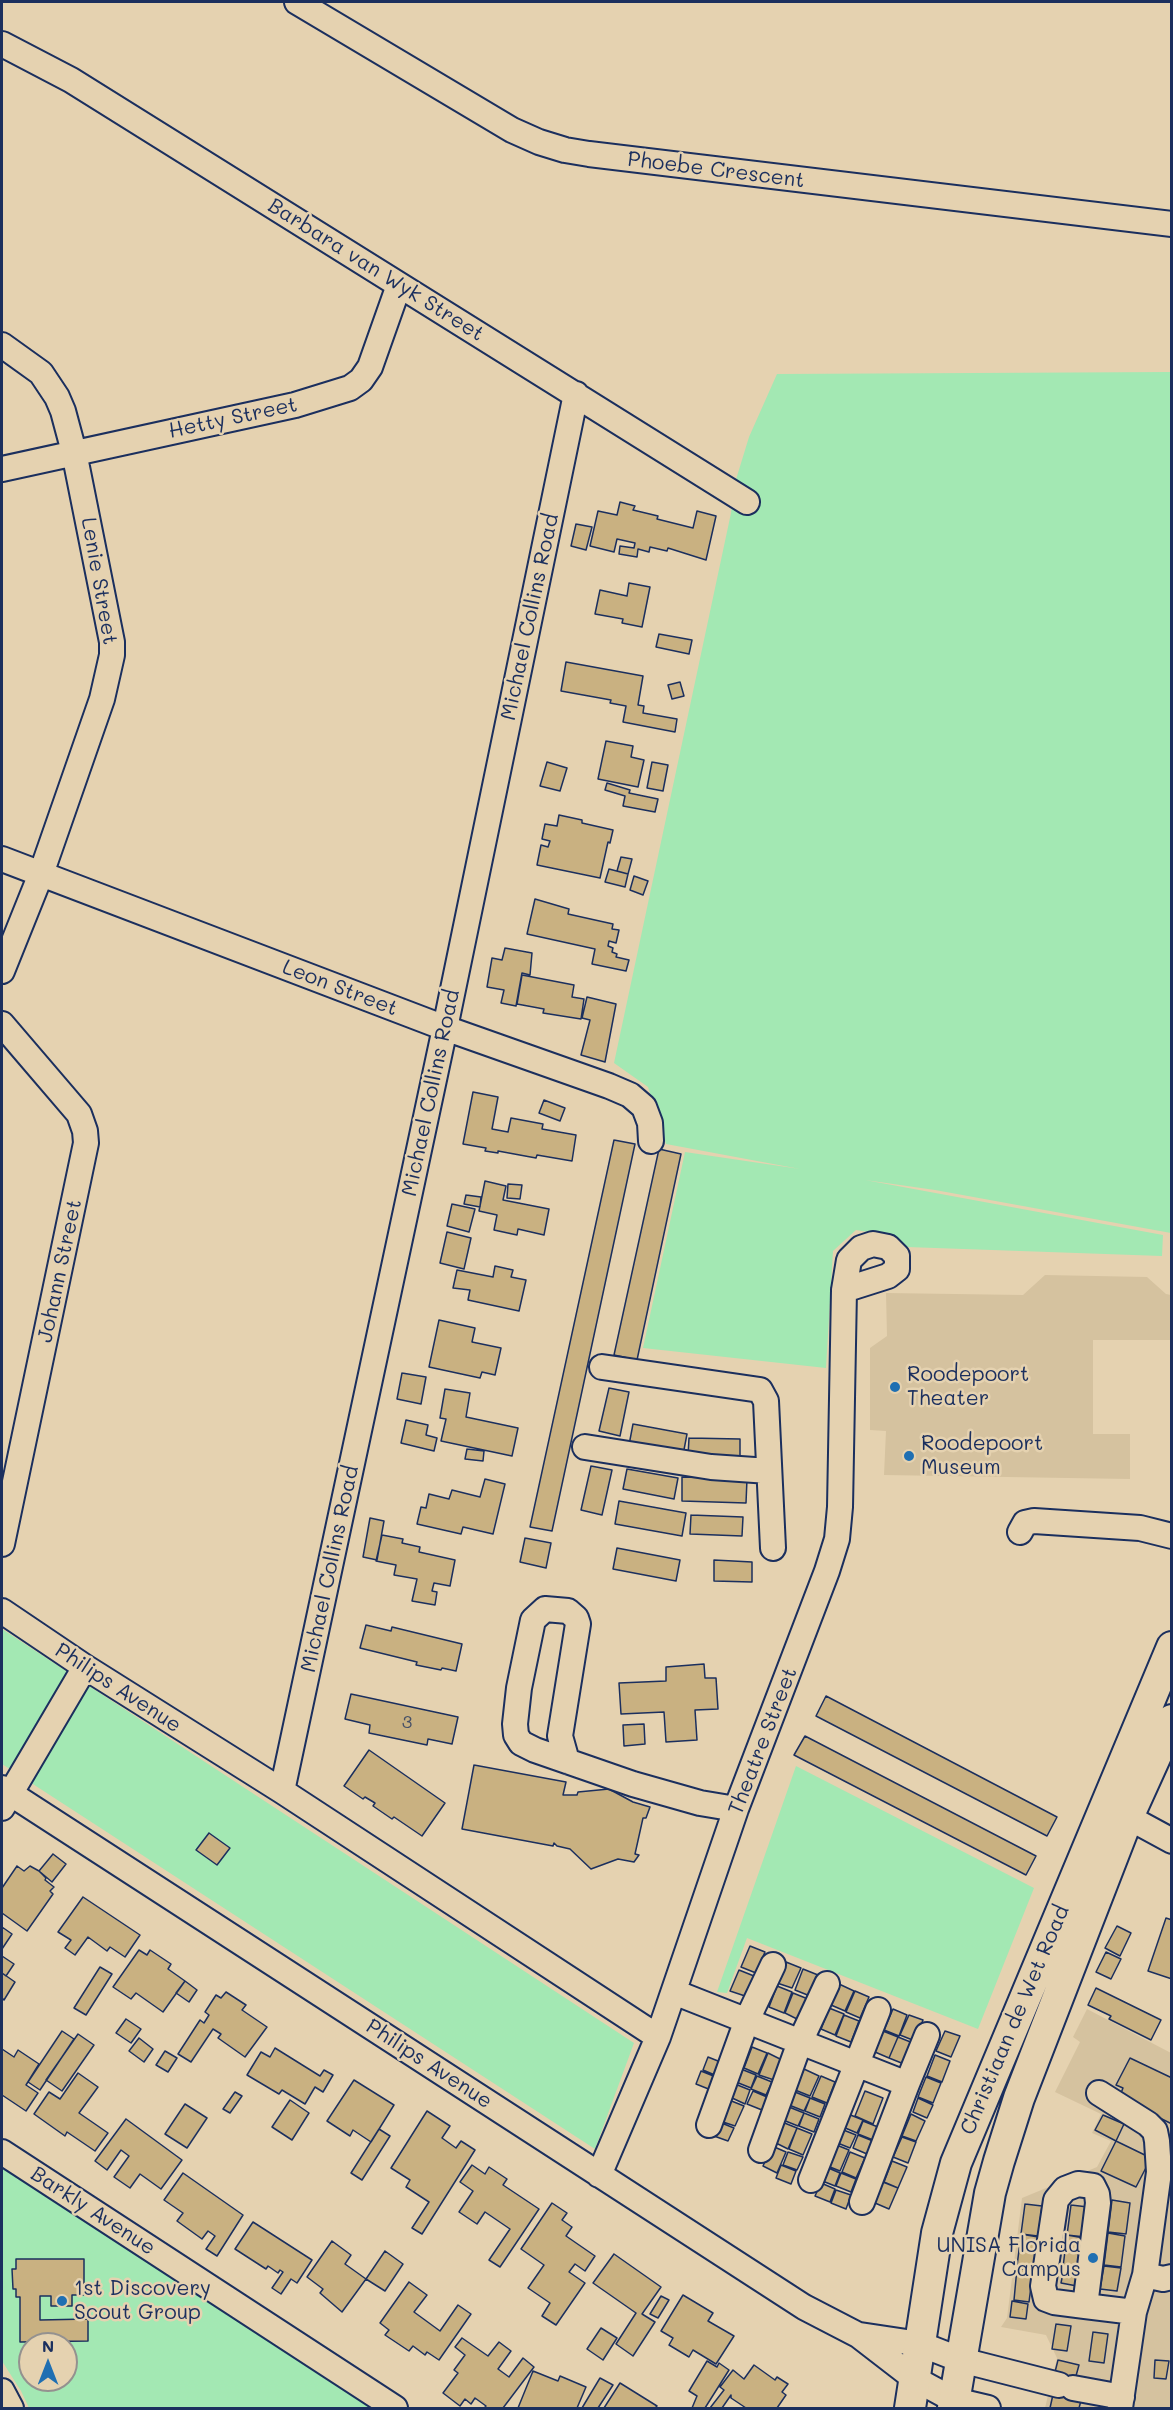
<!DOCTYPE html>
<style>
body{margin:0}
#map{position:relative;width:1173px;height:2410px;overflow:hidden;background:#e5d2b0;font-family:Mali,sans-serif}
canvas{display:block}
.frame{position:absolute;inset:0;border:3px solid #1b2f5e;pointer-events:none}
.north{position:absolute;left:18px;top:2332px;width:60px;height:60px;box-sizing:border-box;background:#e5d2b0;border:2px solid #94918f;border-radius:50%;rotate:0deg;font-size:16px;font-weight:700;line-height:24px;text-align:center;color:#1b2f5e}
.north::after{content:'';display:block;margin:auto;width:21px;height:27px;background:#1f6fb2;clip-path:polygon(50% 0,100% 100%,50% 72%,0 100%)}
</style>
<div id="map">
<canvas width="1173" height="2410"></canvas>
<div class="frame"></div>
<div class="north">N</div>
</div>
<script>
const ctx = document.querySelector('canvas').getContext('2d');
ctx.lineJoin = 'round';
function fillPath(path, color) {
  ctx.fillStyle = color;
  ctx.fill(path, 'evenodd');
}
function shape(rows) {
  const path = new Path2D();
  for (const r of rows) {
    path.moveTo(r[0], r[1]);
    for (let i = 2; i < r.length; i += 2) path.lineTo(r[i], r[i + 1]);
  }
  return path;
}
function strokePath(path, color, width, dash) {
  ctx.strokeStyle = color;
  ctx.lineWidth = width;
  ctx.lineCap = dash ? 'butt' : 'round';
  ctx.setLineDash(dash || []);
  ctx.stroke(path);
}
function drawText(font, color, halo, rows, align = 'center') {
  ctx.font = font + ' Mali,sans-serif';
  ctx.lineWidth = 5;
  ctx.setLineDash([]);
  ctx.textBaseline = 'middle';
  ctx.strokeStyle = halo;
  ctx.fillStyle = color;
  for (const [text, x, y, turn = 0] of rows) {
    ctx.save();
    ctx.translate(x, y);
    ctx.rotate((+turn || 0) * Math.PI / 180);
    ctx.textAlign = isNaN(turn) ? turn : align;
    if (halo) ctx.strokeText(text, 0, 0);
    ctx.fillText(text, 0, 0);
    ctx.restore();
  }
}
fillPath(shape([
 [1045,1275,1147,1277,1166,1294,1171,1295,1171,1340,1093,1340,1093,1434,1130,1434,1130,1479,884,1475,886,1431,870,1430,870,1348,887,1336,886,1293,1023,1295],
 [1087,2009,1171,2053,1171,2408,1045,2408,1057,2358,1046,2335,1001,2327,1007,2318,1022,2198,1097,2167,1111,2141,1092,2133,1101,2114,1055,2092,1080,2042,1073,2037]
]), '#d5c29f');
fillPath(shape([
 [1171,372,1171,1233,935,1190,865,1180,1163,1235,1162,1256,907,1247,897,1237,856,1230,833,1251,826,1368,643,1348,685,1152,800,1169,666,1144,648,1087,614,1063,731,513,734,486,749,437,777,374],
 [2,1629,634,2043,595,2149,2,1764],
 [796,1766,1034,1888,978,2029,747,1938,727,1993,717,1992],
 [2,2165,381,2408,29,2408,21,2391,2,2361],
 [30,2344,66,2344,66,2380,30,2380]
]), '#a3e8b3');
const building = shape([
 [620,502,635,506,633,510,658,516,657,519,693,528,697,511,716,516,706,560,668,548,667,551,650,547,649,552,638,549,637,557,619,554,620,546,634,548,635,543,617,539,614,552,590,546,598,511,617,515,620,502],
 [576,524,592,527,586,550,571,546,576,524],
 [629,583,650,587,642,627,622,623,623,619,595,614,600,590,627,596,629,583],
 [659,634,692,640,689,654,656,647,659,634],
 [566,662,643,676,638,705,644,706,643,713,677,719,675,732,623,722,626,706,610,703,611,700,561,691,566,662],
 [680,682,684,696,672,699,668,685,680,682],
 [606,741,633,746,631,757,644,760,638,787,598,779,606,741],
 [547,762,567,768,560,791,540,786,547,762],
 [652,762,668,765,663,791,647,788,652,762],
 [607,783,630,790,629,793,658,799,655,812,623,806,625,796,605,790,607,783],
 [559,815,582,820,582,823,613,830,610,843,608,842,600,878,537,865,541,845,548,847,550,841,542,839,545,824,557,826,559,815],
 [621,857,632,859,628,874,617,871,621,857],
 [609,869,628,874,625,887,605,882,609,869],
 [634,876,648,881,643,895,630,890,634,876],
 [535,899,569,909,568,914,613,924,612,929,619,930,616,943,609,941,608,946,613,948,612,952,617,954,616,957,629,960,626,971,592,964,595,949,527,934,535,899],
 [505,948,532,953,530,975,522,973,516,1006,501,1003,504,990,487,987,492,958,502,960,505,948],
 [522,975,574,985,572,997,584,999,581,1019,543,1013,544,1009,517,1004,522,975],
 [587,997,616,1004,605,1062,581,1055,590,1020,582,1018,587,997],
 [473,1092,498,1097,492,1129,508,1132,511,1118,543,1124,542,1129,576,1135,572,1161,537,1155,536,1158,498,1151,498,1153,485,1151,486,1148,463,1144,473,1092],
 [544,1100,565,1108,560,1121,539,1113,544,1100],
 [614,1140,635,1144,552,1531,530,1527,614,1140],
 [659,1149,681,1154,637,1360,614,1355,659,1149],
 [485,1181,506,1186,503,1200,549,1209,544,1235,518,1229,517,1235,494,1230,497,1215,479,1211,485,1181],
 [508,1184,522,1185,520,1199,507,1198,508,1184],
 [466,1195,481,1197,480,1207,464,1204,466,1195],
 [452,1204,475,1209,469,1232,447,1226,452,1204],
 [447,1232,471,1238,464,1269,440,1263,447,1232],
 [495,1266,513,1270,511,1277,526,1280,519,1311,468,1300,470,1290,453,1288,457,1270,493,1277,495,1266],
 [439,1320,475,1328,472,1342,501,1348,495,1375,482,1372,480,1378,429,1367,439,1320],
 [402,1373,426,1377,421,1404,397,1399,402,1373],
 [609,1388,629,1392,620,1436,599,1431,609,1388],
 [445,1389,470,1393,466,1417,518,1428,512,1456,441,1441,446,1419,440,1418,445,1389],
 [406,1420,428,1425,426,1435,437,1438,434,1451,401,1443,406,1420],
 [633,1424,687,1434,683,1455,629,1445,633,1424],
 [689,1438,740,1439,740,1458,688,1456,689,1438],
 [467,1449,484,1451,483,1461,465,1459,467,1449],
 [591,1466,612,1470,602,1515,581,1510,591,1466],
 [627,1469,678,1478,674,1499,623,1489,627,1469],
 [682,1477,747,1479,746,1503,682,1501,682,1477],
 [485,1479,505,1484,493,1534,463,1527,461,1534,417,1524,421,1507,426,1508,429,1494,449,1499,452,1490,480,1497,485,1479],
 [619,1501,686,1513,682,1536,615,1524,619,1501],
 [691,1515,743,1517,742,1536,690,1534,691,1515],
 [370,1518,384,1521,377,1560,363,1557,370,1518],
 [382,1535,403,1539,402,1543,420,1547,419,1552,455,1560,450,1586,434,1583,432,1591,437,1592,435,1605,412,1601,417,1579,394,1575,396,1565,376,1561,382,1535],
 [525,1538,551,1543,546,1568,520,1562,525,1538],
 [617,1548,680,1560,676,1581,613,1569,617,1548],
 [714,1560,752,1562,752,1582,714,1581,714,1560],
 [366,1625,391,1631,392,1627,462,1644,456,1671,442,1668,441,1670,416,1665,417,1662,360,1648,366,1625],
 [704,1664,705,1678,716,1678,718,1709,695,1710,697,1740,666,1742,664,1712,621,1714,619,1683,666,1681,666,1667,704,1664],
 [351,1694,458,1717,452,1744,428,1739,427,1745,369,1733,370,1725,345,1719,351,1694],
 [826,1696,1057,1817,1047,1836,816,1716,826,1696],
 [644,1724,645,1744,624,1746,623,1725,644,1724],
 [805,1736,1036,1856,1026,1875,794,1755,805,1736],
 [369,1750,445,1803,422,1836,394,1817,392,1819,373,1806,375,1803,365,1797,363,1799,344,1786,369,1750],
 [474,1765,566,1782,563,1795,577,1795,578,1792,609,1789,633,1802,650,1807,646,1818,643,1818,635,1854,639,1855,634,1862,618,1859,591,1869,570,1849,557,1846,554,1843,553,1846,462,1829,474,1765],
 [209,1833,230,1848,217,1865,196,1850,209,1833],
 [53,1854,66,1864,52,1882,39,1871,53,1854],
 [17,1866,24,1871,30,1866,39,1871,46,1878,45,1880,54,1887,50,1891,53,1894,27,1931,2,1913,2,1888,17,1866],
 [83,1897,140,1935,125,1957,110,1947,107,1951,88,1937,75,1955,65,1948,71,1940,58,1932,83,1897],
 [1166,1918,1172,1920,1172,1979,1148,1971,1166,1918],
 [1117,1926,1131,1933,1120,1956,1105,1948,1117,1926],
 [2,1927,12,1934,2,1949,2,1927],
 [750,1946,765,1952,756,1973,741,1967,750,1946],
 [139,1950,147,1955,150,1950,171,1964,168,1969,185,1981,163,2012,136,1993,131,1999,113,1987,139,1950],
 [1106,1952,1121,1959,1111,1979,1096,1972,1106,1952],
 [2,1956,14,1964,6,1976,2,1973,2,1956],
 [786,1962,801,1968,792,1988,777,1983,786,1962],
 [100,1967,112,1974,86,2015,74,2008,100,1967],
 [803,1969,818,1975,810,1996,795,1990,803,1969],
 [739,1970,754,1976,745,1996,730,1991,739,1970],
 [2,1973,15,1982,4,2000,2,1998,2,1973],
 [185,1981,197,1990,189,2002,176,1993,185,1981],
 [839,1984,854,1991,845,2011,831,2005,839,1984],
 [777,1986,792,1992,784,2013,769,2007,777,1986],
 [1096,1988,1161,2020,1151,2040,1109,2019,1111,2016,1088,2005,1096,1988],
 [855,1991,869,1997,860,2018,846,2012,855,1991],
 [226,1992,246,2005,242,2010,267,2027,245,2057,218,2038,221,2034,213,2029,191,2062,178,2054,200,2020,204,2023,209,2015,205,2012,216,1995,221,1998,226,1992],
 [793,1993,808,1999,799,2020,785,2013,793,1993],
 [829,2008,844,2014,835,2035,821,2029,829,2008],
 [893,2009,907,2015,899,2036,884,2030,893,2009],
 [844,2015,859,2021,851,2042,836,2036,844,2015],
 [909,2015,923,2020,915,2041,900,2035,909,2015],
 [126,2019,141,2029,131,2043,116,2033,126,2019],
 [62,2031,74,2039,40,2090,28,2082,62,2031],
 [883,2031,898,2037,889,2058,875,2052,883,2031],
 [945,2031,960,2036,951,2057,936,2051,945,2031],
 [78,2034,94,2045,62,2091,46,2080,78,2034],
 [898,2037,913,2043,904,2064,889,2058,898,2037],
 [139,2038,153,2049,144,2062,129,2051,139,2038],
 [752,2047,767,2053,758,2074,744,2068,752,2047],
 [275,2048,320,2076,324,2070,333,2075,323,2092,315,2087,305,2104,282,2090,279,2094,247,2075,261,2052,270,2057,275,2048],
 [2,2049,14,2057,18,2050,39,2064,26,2085,38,2093,26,2111,2,2095,2,2049],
 [165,2051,177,2058,168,2072,156,2065,165,2051],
 [768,2053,782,2060,774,2080,759,2075,768,2053],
 [935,2055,950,2061,942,2082,927,2076,935,2055],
 [708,2057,723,2063,717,2076,703,2070,708,2057],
 [1130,2058,1172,2078,1172,2124,1119,2098,1123,2088,1116,2085,1130,2058],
 [741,2069,756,2075,751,2088,736,2082,741,2069],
 [804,2069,819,2076,810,2096,795,2090,804,2069],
 [701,2071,716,2077,711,2090,696,2084,701,2071],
 [78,2073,98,2087,79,2113,108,2133,95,2151,67,2132,65,2136,34,2114,49,2092,60,2099,78,2073],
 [757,2076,772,2082,766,2095,751,2089,757,2076],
 [821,2076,835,2082,827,2103,812,2097,821,2076],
 [926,2077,941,2083,933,2103,918,2097,926,2077],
 [354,2080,394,2105,371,2142,353,2130,350,2136,327,2121,354,2080],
 [735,2084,750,2090,745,2104,730,2097,735,2084],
 [753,2091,767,2097,762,2110,747,2104,753,2091],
 [865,2091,883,2098,873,2124,855,2116,865,2091],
 [235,2092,242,2096,230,2113,223,2109,235,2092],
 [795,2092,810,2098,804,2111,789,2105,795,2092],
 [810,2098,825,2104,820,2117,805,2111,810,2098],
 [918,2098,933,2105,927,2118,913,2112,918,2098],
 [290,2100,309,2113,292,2140,272,2127,290,2100],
 [729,2100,744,2106,735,2126,720,2121,729,2100],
 [185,2104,207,2118,187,2148,165,2134,185,2104],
 [789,2107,804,2113,798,2126,783,2120,789,2107],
 [427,2111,450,2126,442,2138,456,2148,461,2141,475,2150,422,2234,412,2228,429,2202,406,2187,410,2180,391,2168,427,2111],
 [804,2113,819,2119,814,2132,799,2126,804,2113],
 [848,2114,863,2120,857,2133,843,2127,848,2114],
 [911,2114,925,2121,916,2141,902,2136,911,2114],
 [1103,2115,1124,2124,1116,2141,1095,2130,1103,2115],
 [126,2119,182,2160,161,2189,140,2174,130,2188,114,2177,129,2156,121,2150,107,2170,95,2161,126,2119],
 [863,2121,878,2127,873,2140,858,2134,863,2121],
 [719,2122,734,2128,728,2141,714,2136,719,2122],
 [782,2122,797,2128,788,2149,774,2142,782,2122],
 [797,2128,812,2134,803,2155,789,2149,797,2128],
 [379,2129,390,2136,362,2180,351,2173,379,2129],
 [841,2129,856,2135,850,2148,835,2142,841,2129],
 [858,2135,873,2141,867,2154,853,2148,858,2135],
 [902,2137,916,2142,908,2163,893,2157,902,2137],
 [1116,2141,1151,2158,1136,2187,1101,2171,1116,2141],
 [834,2144,849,2150,840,2171,825,2165,834,2144],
 [772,2146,786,2152,777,2173,763,2166,772,2146],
 [788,2152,803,2157,797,2170,783,2165,788,2152],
 [850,2152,865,2158,856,2178,842,2172,850,2152],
 [892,2161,907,2167,898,2188,884,2182,892,2161],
 [472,2165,485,2174,489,2167,507,2179,503,2185,539,2209,500,2267,489,2260,510,2229,485,2212,477,2224,459,2212,473,2191,460,2182,472,2165],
 [781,2165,796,2171,791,2184,776,2178,781,2165],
 [826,2167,840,2173,835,2186,820,2180,826,2167],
 [183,2173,243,2215,217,2256,206,2249,215,2236,208,2231,202,2239,177,2221,183,2213,164,2200,183,2173],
 [841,2173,856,2179,851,2192,836,2186,841,2173],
 [883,2182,898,2188,889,2209,875,2203,883,2182],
 [821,2183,835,2189,830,2202,815,2196,821,2183],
 [836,2190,851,2195,846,2209,831,2203,836,2190],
 [1112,2200,1130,2203,1126,2234,1108,2232,1112,2200],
 [552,2203,567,2213,562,2220,572,2227,566,2236,595,2256,585,2271,575,2264,569,2272,585,2283,556,2325,542,2316,550,2303,528,2288,544,2265,521,2249,552,2203],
 [1025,2204,1042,2206,1038,2236,1021,2234,1025,2204],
 [1071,2205,1088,2207,1085,2237,1067,2235,1071,2205],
 [253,2222,312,2260,297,2283,291,2279,281,2294,272,2288,283,2272,280,2270,278,2273,268,2266,266,2269,235,2249,253,2222],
 [1108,2233,1125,2236,1121,2267,1104,2265,1108,2233],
 [1021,2234,1038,2237,1034,2268,1017,2266,1021,2234],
 [1067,2235,1084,2238,1080,2270,1063,2267,1067,2235],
 [332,2241,351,2255,345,2264,366,2279,342,2312,320,2293,323,2289,307,2277,332,2241],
 [385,2251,403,2264,385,2291,366,2279,385,2251],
 [614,2254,661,2287,642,2314,655,2322,633,2356,616,2344,636,2313,593,2283,614,2254],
 [16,2259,84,2259,84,2295,72,2295,72,2306,51,2306,51,2296,40,2296,40,2320,88,2319,88,2341,20,2342,20,2297,16,2297,16,2289,13,2289,12,2269,16,2269,16,2259],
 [1104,2266,1121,2268,1117,2291,1100,2289,1104,2266],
 [1017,2268,1033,2271,1029,2302,1014,2300,1017,2268],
 [1064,2268,1079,2270,1077,2286,1061,2283,1064,2268],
 [409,2282,427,2295,414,2312,440,2331,458,2305,471,2314,439,2360,427,2352,425,2355,413,2346,409,2351,385,2335,389,2330,380,2323,409,2282],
 [683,2295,713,2313,708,2321,734,2336,716,2364,693,2350,689,2357,669,2345,673,2338,661,2331,683,2295],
 [661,2296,669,2300,658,2318,650,2314,661,2296],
 [1012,2301,1028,2304,1026,2319,1010,2317,1012,2301],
 [1056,2324,1071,2326,1067,2351,1052,2349,1056,2324],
 [601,2328,617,2338,603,2360,587,2349,601,2328],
 [1093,2332,1108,2334,1104,2363,1089,2361,1093,2332],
 [462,2338,488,2356,499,2342,511,2351,498,2369,509,2377,523,2358,534,2367,503,2408,484,2408,486,2406,475,2398,471,2404,465,2399,460,2406,443,2393,458,2373,454,2370,465,2355,455,2347,462,2338],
 [1058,2360,1079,2365,1071,2394,1054,2376,1058,2360],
 [1155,2360,1169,2361,1166,2379,1154,2378,1155,2360],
 [707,2361,717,2367,719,2363,729,2370,705,2408,692,2408,697,2396,689,2391,707,2361],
 [754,2365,775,2380,777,2377,788,2384,782,2392,786,2395,777,2408,746,2408,731,2398,731,2395,722,2408,710,2408,724,2390,720,2387,733,2370,744,2379,754,2365],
 [533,2371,558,2381,560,2376,586,2387,577,2408,518,2408,533,2371],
 [600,2378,613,2385,598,2408,582,2408,600,2378],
 [620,2383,657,2406,655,2408,604,2408,620,2383],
 [1054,2390,1082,2397,1079,2408,1050,2408,1054,2390]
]);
fillPath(building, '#c9b181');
strokePath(building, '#1b2f5e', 1.5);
const minor = shape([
 [297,2,512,130,539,142,565,150,589,154,1172,224],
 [2,44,71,80,747,502],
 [2,345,41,373,57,397,63,411,74,452,112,642,112,655,102,699,41,874,2,971],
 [2,469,295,405,350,388,361,380,370,367,399,285],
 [2,859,445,1028,609,1086,630,1095,644,1107,650,1123,651,1141],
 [2,1024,79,1114,85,1131,86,1143,2,1544],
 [602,1367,760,1390,766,1401,773,1548],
 [585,1447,711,1467,769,1471],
 [1020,1532,1025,1523,1034,1521,1140,1528,1172,1536],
 [2,1611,85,1667,282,1791,658,2037],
 [567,1761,560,1736,578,1624,576,1618,568,1611,545,1609,533,1620,519,1688,515,1724,516,1735,521,1743,535,1750,633,1784,700,1803,736,1809],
 [2,1788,804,2307,858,2335,915,2379,954,2400,988,2408],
 [282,1791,445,1028,576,394],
 [2,1808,85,1667],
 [1113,1809,1172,1841],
 [674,1992,907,2084,862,2202],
 [907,2084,927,2035],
 [1099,2093,1148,2124,1155,2131,1157,2141,1159,2172,1145,2275],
 [709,2125,747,2020,773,1965],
 [761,2150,800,2042,827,1984],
 [2,2152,395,2408],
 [599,2175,658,2037,736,1809,827,1571,837,1539,840,1507,844,1290,849,1260,861,1248,873,1244,888,1247,897,1256,897,1269,888,1276,844,1290],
 [811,2180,878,2010],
 [1085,2306,1098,2203,1097,2194,1093,2186,1078,2184,1065,2189,1056,2200,1043,2286,1046,2299,1054,2302,1085,2306,1134,2312],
 [860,2335,920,2344,961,2360,1059,2385],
 [1073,2388,1122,2397],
 [2,2391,11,2408],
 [1120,2408,1134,2312,1145,2275,1163,2279,1172,2277]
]);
const major = shape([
 [910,2408,937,2233,956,2163,1172,1647],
 [953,2408,990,2193,999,2161,1019,2098,1128,1817,1172,1720]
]);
strokePath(minor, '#1b2f5e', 28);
strokePath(major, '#1b2f5e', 34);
strokePath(minor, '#e5d2b0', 24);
strokePath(major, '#e5d2b0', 30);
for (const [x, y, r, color] of [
 [895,1387,6,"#1f6fb2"],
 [909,1456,6,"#1f6fb2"],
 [1093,2258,6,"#1f6fb2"],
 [62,2301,6,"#1f6fb2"]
]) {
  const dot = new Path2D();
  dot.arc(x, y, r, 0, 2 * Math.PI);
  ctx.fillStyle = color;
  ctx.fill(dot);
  strokePath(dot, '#e5d2b0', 2);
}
drawText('18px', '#465067', null, [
 ["3",407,1722]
]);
drawText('21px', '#1b2f5e', '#e5d2b0', [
 ["Phoebe Crescent",716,170,7],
 ["Barbara van Wyk Street",376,270,32],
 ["Hetty Street",233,418,-12],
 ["Lenie Street",99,581,80],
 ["Michael Collins Road",530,617,-78],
 ["Leon Street",340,988,21],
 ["Michael Collins Road",431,1093,-78],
 ["Johann Street",60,1271,-78],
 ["Michael Collins Road",330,1569,-78],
 ["Philips Avenue",118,1688,33],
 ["Theatre Street",763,1741,-69],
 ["Christiaan de Wet Road",1015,2020,-67],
 ["Philips Avenue",429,2064,33],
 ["Barkly Avenue",93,2211,33]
]);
drawText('21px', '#1b2f5e', '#e5d2b0', [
 ["Roodepoort",907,1375],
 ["Theater",907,1399],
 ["Roodepoort",921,1444],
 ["Museum",921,1468],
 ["UNISA Florida",1081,2246,"right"],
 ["Campus",1081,2270,"right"],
 ["1st Discovery",74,2289],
 ["Scout Group",74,2313]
], 'left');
</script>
